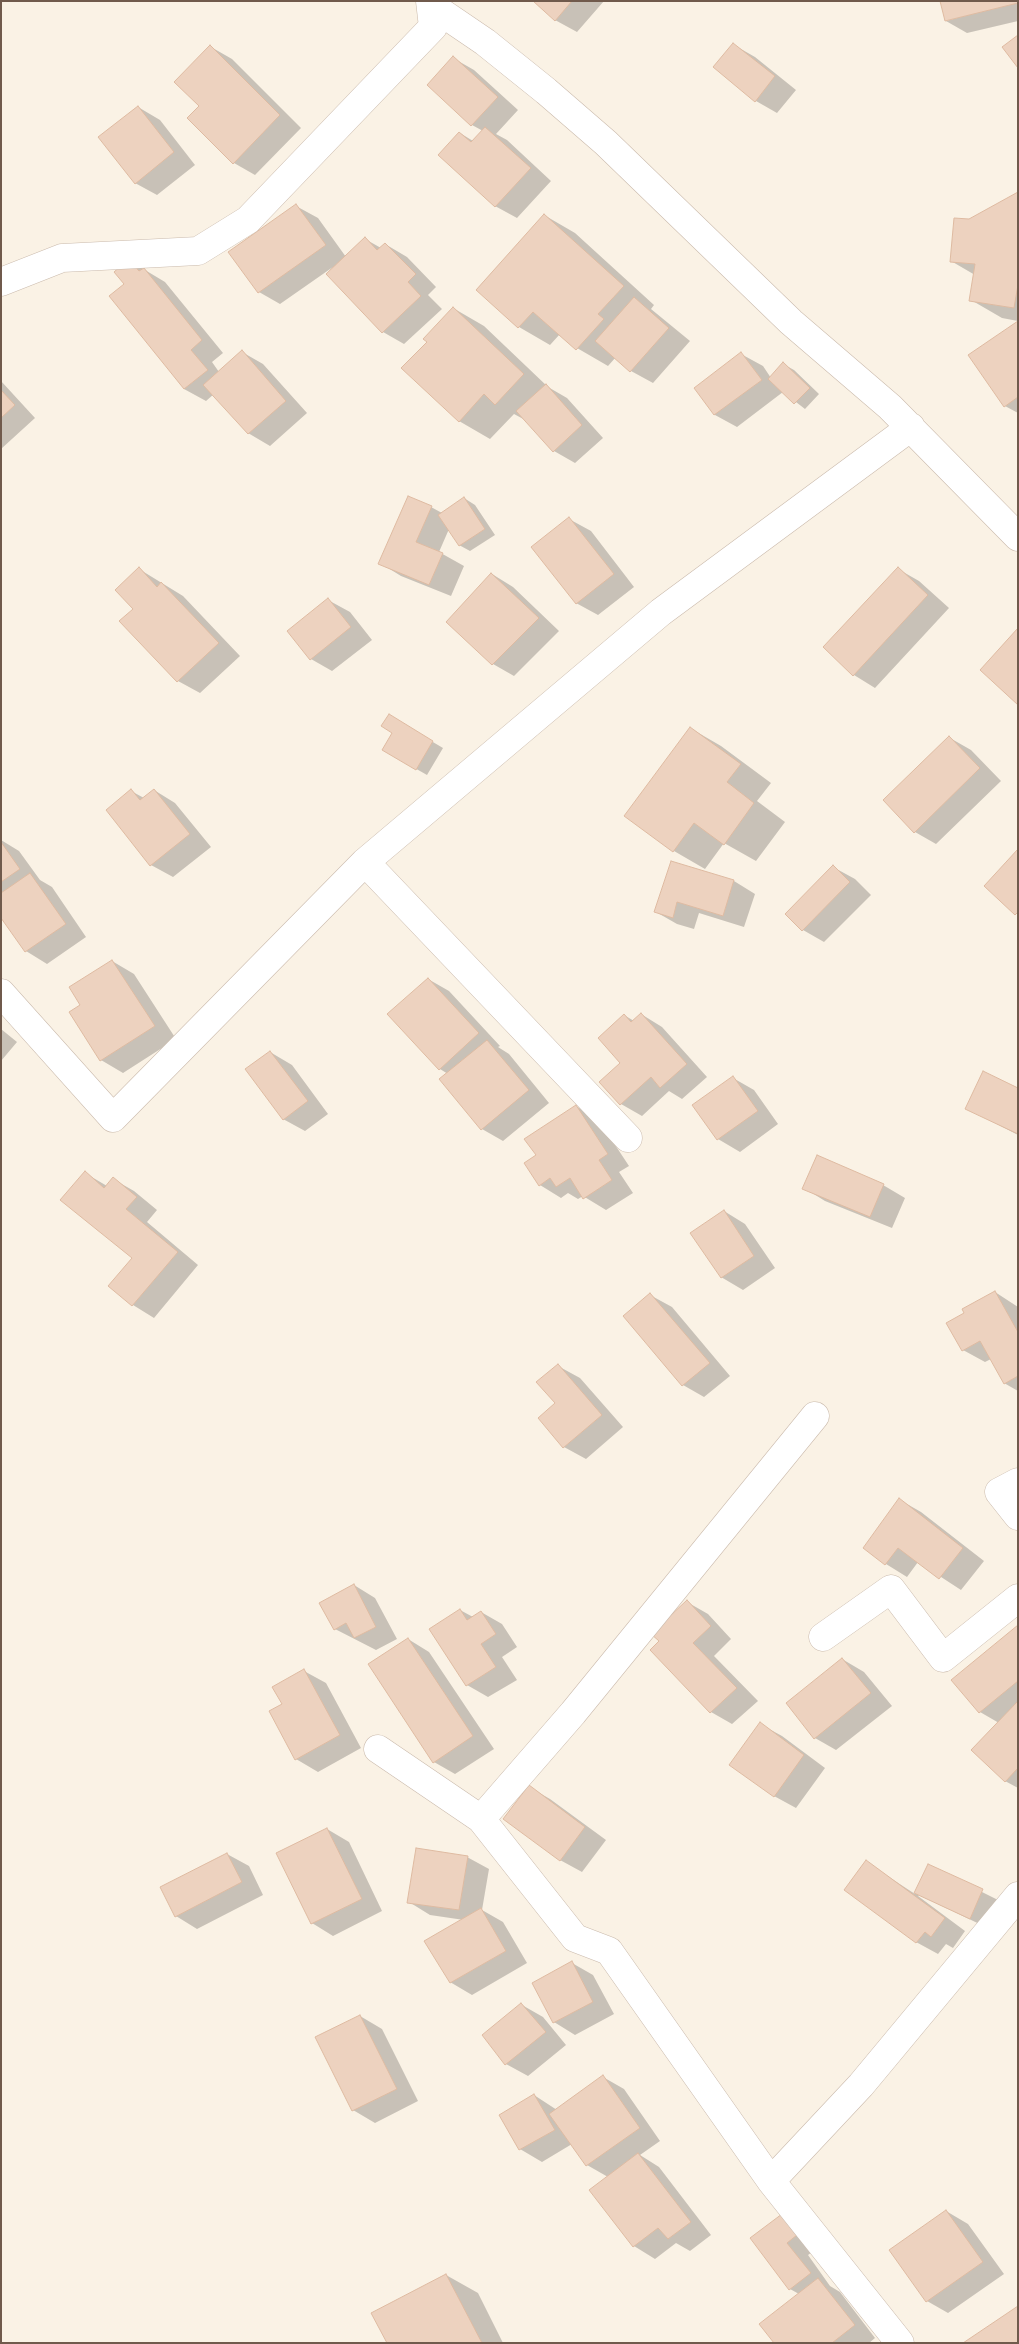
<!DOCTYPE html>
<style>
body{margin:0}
#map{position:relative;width:1019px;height:2344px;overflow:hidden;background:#faf2e5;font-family:"Sofia Sans Condensed",sans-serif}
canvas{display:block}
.frame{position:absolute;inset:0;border:2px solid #705a4c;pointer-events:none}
</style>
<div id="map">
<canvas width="1019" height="2344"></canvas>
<div class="frame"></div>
</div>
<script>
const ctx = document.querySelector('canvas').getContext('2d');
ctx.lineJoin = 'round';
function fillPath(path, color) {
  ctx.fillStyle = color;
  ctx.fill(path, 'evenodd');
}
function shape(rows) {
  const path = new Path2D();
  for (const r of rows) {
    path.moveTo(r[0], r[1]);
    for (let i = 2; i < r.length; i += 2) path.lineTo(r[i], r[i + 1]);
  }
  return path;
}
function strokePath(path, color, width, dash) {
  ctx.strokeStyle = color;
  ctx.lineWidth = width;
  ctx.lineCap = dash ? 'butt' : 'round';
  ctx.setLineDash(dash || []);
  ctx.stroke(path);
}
fillPath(shape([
 [534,1,604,1,577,32,555,20],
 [1018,1,1018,21,967,33,946,21],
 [734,45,755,57,796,90,777,113,756,101],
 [211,47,232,59,301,128,255,175,234,163,201,106],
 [453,58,474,70,518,110,496,134,507,140,551,181,517,218,495,206,460,133,473,141,483,131,472,125],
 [138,107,160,120,195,165,157,195,135,183],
 [1018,193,1018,321,1002,318,971,300,975,275,951,261,969,220],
 [296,206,318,218,346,257,365,239,381,248,385,244,407,257,436,287,428,295,442,309,404,344,383,332,327,274,333,267,280,304,259,292],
 [544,215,575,233,654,305,651,309,690,341,653,383,631,371,616,357,608,366,577,348,560,334,550,345,519,327,477,289],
 [130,261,165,282,223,353,212,362,219,372,242,352,263,364,307,413,270,446,248,433,214,394,206,401,184,389,125,284],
 [453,308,484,326,548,387,567,398,603,438,575,463,554,451,527,421,514,414,490,439,459,421,429,342],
 [1018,323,1018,413,1005,406],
 [741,354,763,366,771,378,783,364,794,370,819,394,805,409,783,392,737,427,715,415,696,388],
 [1,381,35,418,1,449],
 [464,498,475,505,495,535,470,551,459,545,449,529,439,552,464,566,451,596,401,576,380,563,431,507,442,513],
 [569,519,591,531,634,587,598,615,576,603],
 [139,569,183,596,240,656,200,693,178,681,121,621,134,609],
 [898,569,919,581,949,608,875,688,854,675,824,647],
 [492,574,513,587,559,631,514,676,493,664],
 [328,600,350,612,372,640,332,671,311,659],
 [389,716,443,748,427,775,383,750,394,732],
 [690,728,721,746,771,783,757,801,785,822,756,861,724,843,705,869,674,851,626,815],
 [950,738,971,750,1001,781,936,844,915,832],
 [154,790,175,803,211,847,173,877,151,865,131,791,144,798],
 [1,840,19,851,40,880,52,887,86,937,47,964,26,951,1,916],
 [672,862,734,881,755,894,744,927,699,913,694,929,677,924,656,912],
 [833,867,855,879,871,895,824,942,803,930],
 [112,961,134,974,176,1039,123,1073,101,1060,71,1012,82,1005],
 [428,979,449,991,500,1046,498,1047,509,1054,549,1103,503,1141,482,1129,448,1074,440,1069,389,1015],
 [641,1014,662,1027,707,1077,682,1099,669,1091,642,1116,621,1104,624,1015,634,1021],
 [1,1029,17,1042,1,1061],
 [270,1052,292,1065,328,1114,305,1131,283,1119],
 [733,1078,754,1090,778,1124,740,1152,718,1139,694,1105],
 [1018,1089,1018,1135,966,1108],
 [576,1106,598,1119,629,1166,619,1172,633,1193,606,1210,583,1196,578,1199,568,1193,561,1198,540,1185,537,1156],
 [85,1173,107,1186,113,1179,134,1191,157,1210,147,1222,198,1265,154,1318,133,1305,110,1286,133,1258],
 [883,1185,905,1198,892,1228,825,1201,804,1188],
 [724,1211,745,1224,775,1268,743,1290,721,1277],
 [995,1292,1018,1307,1018,1391,1004,1383,991,1359,985,1362,963,1350,966,1313],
 [650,1295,672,1307,730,1376,704,1397,683,1385],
 [558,1366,580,1378,623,1427,586,1459,564,1447,556,1403],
 [900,1500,921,1512,984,1561,961,1590,918,1562,907,1577,886,1564,864,1548],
 [354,1585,375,1598,397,1639,376,1650,335,1629],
 [687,1602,708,1614,731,1639,714,1656,758,1701,732,1724,711,1712,660,1641],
 [460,1610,473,1617,481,1612,502,1624,517,1647,502,1657,517,1680,488,1697,467,1685],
 [1018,1626,1018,1788,1005,1781,999,1723,980,1712],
 [408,1639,429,1652,494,1749,455,1774,434,1762],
 [842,1659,864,1672,892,1706,836,1750,815,1738],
 [304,1671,326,1683,361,1748,318,1772,296,1759,270,1712,284,1704],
 [760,1724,782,1736,825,1768,796,1808,774,1796],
 [529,1787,550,1799,606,1840,582,1872,560,1860],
 [327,1829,349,1842,382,1911,333,1936,312,1923],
 [227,1854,249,1866,263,1895,197,1929,176,1916],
 [467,1857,489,1869,482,1910,503,1922,527,1963,472,1995,450,1982,464,1920,430,1915,409,1902],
 [866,1862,915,1894,928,1865,1004,1903,992,1930,919,1895,918,1896,965,1931,953,1948,946,1944,938,1954,916,1942],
 [572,1963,593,1975,614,2014,575,2035,554,2022],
 [522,2005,543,2017,566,2045,528,2076,506,2064],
 [360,2016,382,2029,418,2101,375,2123,353,2110],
 [603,2077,624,2089,660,2141,640,2155,659,2167,711,2235,690,2251,676,2243,655,2259,634,2246,608,2177,587,2165,572,2144,542,2162,520,2149,500,2115,534,2095,557,2110],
 [946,2211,968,2224,1004,2274,948,2313,927,2301],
 [787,2212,823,2244,808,2255,830,2286,840,2292,875,2338,869,2343,776,2343,799,2294,790,2289,752,2238],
 [446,2275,478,2293,503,2343,388,2343]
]), '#0003');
const building = shape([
 [533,1,572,1,555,21,533,1],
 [940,1,1018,1,1018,3,945,21,940,1],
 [1018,35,1018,68,1002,47,1018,35],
 [733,43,775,76,755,102,713,67,733,43],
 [210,45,280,115,233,164,187,118,199,106,174,82,210,45],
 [453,56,498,97,471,126,427,85,453,56],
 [138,106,174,152,135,184,98,137,138,106],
 [485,127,531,168,495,207,438,155,459,132,471,142,485,127],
 [1018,192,1018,285,1014,308,969,301,975,264,950,262,954,218,969,219,1018,192],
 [296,204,326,245,258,293,228,252,296,204],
 [544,214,624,286,598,314,604,319,576,350,533,312,518,328,476,290,544,214],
 [365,237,377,250,385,243,416,274,408,282,421,296,382,333,326,274,365,237],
 [129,259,139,271,144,268,202,340,191,350,208,370,184,389,109,296,124,284,114,272,129,259],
 [634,297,669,328,630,372,595,341,634,297],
 [453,307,524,374,495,405,484,394,459,422,401,368,427,342,423,339,453,307],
 [1018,321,1018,397,1004,407,968,355,1018,321],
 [242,350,286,401,248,434,203,385,242,350],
 [741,352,762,380,714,415,694,388,741,352],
 [783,362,810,388,794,404,768,379,783,362],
 [546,384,582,425,553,452,516,411,546,384],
 [1,390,15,405,1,418,1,390],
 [408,496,432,506,416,542,443,553,429,585,378,564,408,496],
 [464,497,485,529,459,546,438,515,464,497],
 [569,517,614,574,576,604,531,547,569,517],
 [139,567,157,587,161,582,219,643,177,682,119,621,133,609,115,590,139,567],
 [898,567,928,595,853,676,823,647,898,567],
 [491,573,539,618,492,665,446,622,491,573],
 [328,598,351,627,310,660,287,631,328,598],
 [1018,628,1018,705,980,670,1018,628],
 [389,714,433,741,416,770,382,750,392,733,381,726,389,714],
 [690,727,741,764,727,782,754,803,724,845,694,823,673,852,624,816,690,727],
 [949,736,980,768,914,833,883,800,949,736],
 [131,789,140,800,154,789,190,834,150,866,106,810,131,789],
 [1,842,20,869,1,882,1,842],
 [1018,849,1018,912,1015,915,984,886,1018,849],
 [671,861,734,880,723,916,677,902,673,918,654,912,671,861],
 [833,865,850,882,802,931,785,914,833,865],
 [30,873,66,924,25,952,1,918,1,893,30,873],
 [112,960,155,1026,100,1061,69,1012,80,1005,69,987,112,960],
 [428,978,479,1033,439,1070,387,1014,428,978],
 [641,1013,687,1064,660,1088,651,1077,620,1105,599,1082,620,1063,598,1038,624,1014,631,1022,641,1013],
 [487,1040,529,1090,481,1130,439,1079,487,1040],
 [270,1051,308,1101,283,1120,245,1069,270,1051],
 [983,1071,1018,1088,1018,1134,965,1109,983,1071],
 [733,1076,758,1111,717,1140,692,1105,733,1076],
 [576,1105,608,1154,599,1160,612,1180,583,1199,570,1178,556,1187,550,1178,539,1186,524,1163,536,1155,524,1139,576,1105],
 [817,1155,884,1184,870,1217,802,1189,817,1155],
 [85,1171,104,1188,113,1177,137,1197,126,1209,178,1252,132,1306,108,1286,132,1258,60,1200,85,1171],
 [724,1210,754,1256,721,1278,690,1233,724,1210],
 [995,1291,1018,1332,1018,1376,1004,1384,980,1341,962,1351,946,1323,964,1313,962,1309,995,1291],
 [650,1293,710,1363,682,1386,623,1316,650,1293],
 [558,1364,602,1415,563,1448,538,1418,555,1403,536,1382,558,1364],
 [899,1498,963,1548,939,1579,898,1548,885,1565,863,1548,899,1498],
 [354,1584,376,1627,354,1638,346,1623,334,1630,319,1603,354,1584],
 [687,1600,711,1626,693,1643,737,1688,710,1713,650,1650,659,1641,651,1634,687,1600],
 [460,1609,467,1620,481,1611,496,1634,481,1644,496,1667,466,1686,429,1629,460,1609],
 [1018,1625,1018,1681,979,1713,951,1680,1018,1625],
 [408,1638,473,1736,433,1763,368,1664,408,1638],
 [842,1658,871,1693,814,1739,786,1703,842,1658],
 [304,1669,340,1735,295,1760,269,1711,282,1704,272,1687,304,1669],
 [1018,1701,1018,1768,1005,1782,971,1750,1018,1701],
 [760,1722,804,1755,774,1797,729,1765,760,1722],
 [529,1785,585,1827,560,1861,503,1819,529,1785],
 [327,1828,362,1899,311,1924,276,1853,327,1828],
 [416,1848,468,1856,459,1910,407,1903,416,1848],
 [227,1853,242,1882,175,1917,160,1887,227,1853],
 [866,1860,945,1918,931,1937,925,1932,916,1943,844,1890,866,1860],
 [928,1864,983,1889,970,1919,914,1893,928,1864],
 [481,1908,506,1951,450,1983,424,1941,481,1908],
 [572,1961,593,2002,553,2023,532,1983,572,1961],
 [521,2003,546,2032,505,2065,482,2035,521,2003],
 [360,2015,397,2089,352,2111,315,2037,360,2015],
 [603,2075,640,2128,586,2166,549,2114,603,2075],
 [534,2094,555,2130,519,2150,499,2115,534,2094],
 [638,2153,691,2222,668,2239,658,2228,633,2247,589,2190,638,2153],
 [946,2210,983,2262,926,2302,889,2250,946,2210],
 [786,2211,802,2231,787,2243,811,2273,789,2290,750,2238,786,2211],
 [446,2274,482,2343,387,2343,371,2313,446,2274],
 [818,2278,855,2325,832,2343,774,2343,759,2324,818,2278],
 [1018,2306,1018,2343,963,2343,1018,2306]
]);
fillPath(building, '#edd2bf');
strokePath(building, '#debaa1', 1);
const street = shape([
 [432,6,485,42,546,91,606,143,791,322,890,407,1018,537],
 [1,282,62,258,198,251,248,220,433,27,430,1],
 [365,862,628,1138],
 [1,993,113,1118,365,862,661,612,911,427],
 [1018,1482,999,1492,1018,1516],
 [823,1637,891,1589,943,1658,1018,1598],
 [378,1749,481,1819,575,1938,609,1951,771,2181,900,2343],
 [481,1819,573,1713,815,1416],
 [771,2181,861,2085,1018,1896]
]);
strokePath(street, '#cabaac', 29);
strokePath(street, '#fff', 28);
</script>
